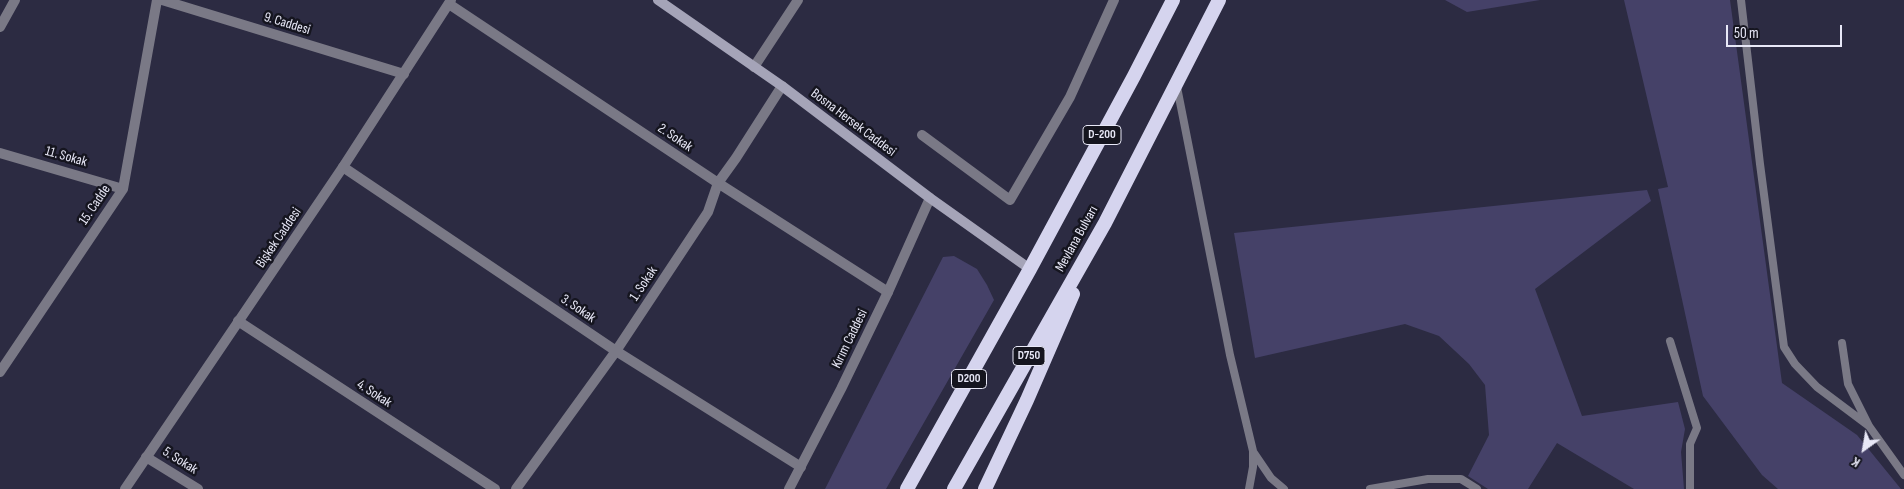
<!DOCTYPE html>
<meta charset="utf-8">
<style>
body{margin:0}
#map{position:relative;width:1904px;height:489px;overflow:hidden;background:#2c2b42;font-family:"Sofia Sans Condensed",sans-serif}
canvas{display:block}
.north{position:absolute;left:1839px;top:424px;width:50px;height:50px;-webkit-text-stroke:4px #15151f;paint-order:stroke;rotate:212deg;font-size:14px;font-weight:700;line-height:20px;text-align:center;color:#e8e8f7}
.north::after{content:'';display:block;margin:auto;width:18px;height:22px;background:#e8e8f7;clip-path:polygon(50% 0,100% 100%,50% 72%,0 100%)}
.scale{position:absolute;left:1726px;top:25px;width:116px;height:22px;box-sizing:border-box;border:2px solid #e8e8f7;border-top:0;padding-left:6px;font-size:15px;line-height:18px;white-space:nowrap;color:#e8e8f7;-webkit-text-stroke:4px #15151f;paint-order:stroke}
</style>
<div id="map">
<canvas width="1904" height="489"></canvas>
<div class="north">K</div>
<div class="scale">50 m</div>
</div>
<script>
const ctx = document.querySelector('canvas').getContext('2d');
ctx.lineJoin = 'round';
function fillPath(path, color) {
  ctx.fillStyle = color;
  ctx.fill(path, 'evenodd');
}
function shape(rows) {
  const path = new Path2D();
  for (const r of rows) {
    path.moveTo(r[0], r[1]);
    for (let i = 2; i < r.length; i += 2) path.lineTo(r[i], r[i + 1]);
  }
  return path;
}
function strokePath(path, color, width, dash) {
  ctx.strokeStyle = color;
  ctx.lineWidth = width;
  ctx.lineCap = dash ? 'butt' : 'round';
  ctx.setLineDash(dash || []);
  ctx.stroke(path);
}
function drawText(font, color, halo, rows, align = 'center') {
  ctx.font = font + ' "Sofia Sans Condensed",sans-serif';
  ctx.lineWidth = 5;
  ctx.setLineDash([]);
  ctx.textBaseline = 'middle';
  ctx.strokeStyle = halo;
  ctx.fillStyle = color;
  for (const [text, x, y, turn = 0] of rows) {
    ctx.save();
    ctx.translate(x, y);
    ctx.rotate((+turn || 0) * Math.PI / 180);
    ctx.textAlign = isNaN(turn) ? turn : align;
    if (halo) ctx.strokeText(text, 0, 0);
    ctx.fillText(text, 0, 0);
    ctx.restore();
  }
}
fillPath(shape([
 [1445,0,1540,0,1467,12],
 [1624,0,1730,0,1782,383,1857,435,1901,489,1778,489,1762,475,1703,396,1658,189,1668,187],
 [1647,190,1651,201,1535,289,1582,416,1678,402,1685,429,1681,452,1684,489,1634,489,1557,443,1528,489,1488,489,1468,476,1489,435,1485,385,1469,364,1439,336,1405,324,1255,358,1234,233],
 [954,256,977,269,987,285,994,300,886,489,825,489,943,257]
]), '#454168');
strokePath(shape([
 [1741,0,1760,164,1784,347,1795,364,1817,387,1869,426],
 [1177,87,1230,355,1253,451,1253,467,1249,489],
 [1670,341,1697,428,1690,444,1690,489],
 [1842,343,1848,384,1869,426,1904,475],
 [1254,453,1271,478,1284,489],
 [1370,489,1428,479,1461,479,1477,489]
]), '#7a7986', 8);
strokePath(shape([
 [162,0,404,74],
 [449,4,718,183,888,292],
 [0,27,15,0],
 [754,67,798,0],
 [922,135,1010,200,1070,97,1114,0],
 [0,153,123,189],
 [343,167,616,351,801,467],
 [238,321,495,489],
 [0,372,123,189,157,0],
 [146,457,198,489],
 [516,489,616,351,708,212,718,183,736,158,782,86]
]), '#7a7986', 10);
strokePath(shape([
 [125,489,343,167,451,0],
 [789,489,841,389,888,292,930,198]
]), '#7a7986', 10);
strokePath(shape([
 [658,0,782,86,930,198,1030,269]
]), '#a5a4b8', 10);
strokePath(shape([
 [907,489,1030,269,1134,76,1173,0],
 [954,489,1105,223,1219,0],
 [985,489,1027,400,1073,294]
]), '#d5d4ee', 14);
for (const [x, y, w] of [
 [1102,135,38],
 [1029,356,32],
 [969,379,35]
]) {
  const box = new Path2D();
  box.roundRect(x - w / 2, y - 9.5, w, 19, 4);
  ctx.fillStyle = '#15151f';
  ctx.fill(box);
  strokePath(box, '#e8e8f7', 1);
}
drawText('bold 12px', '#e8e8f7', null, [
 ["D-200",1102,135],
 ["D750",1029,356],
 ["D200",969,379]
]);
drawText('14px', '#e8e8f7', '#15151f', [
 ["9. Caddesi",287,24,17],
 ["Bosna Hersek Caddesi",853,123,37],
 ["2. Sokak",675,138,34],
 ["11. Sokak",66,157,16],
 ["15. Cadde",95,205,-56],
 ["Bişkek Caddesi",279,238,-56],
 ["Mevlana Bulvarı",1077,239,-61],
 ["1. Sokak",644,284,-56],
 ["3. Sokak",578,309,34],
 ["Kırım Caddesi",850,339,-64],
 ["4. Sokak",374,394,33],
 ["5. Sokak",180,461,32]
]);
</script>
